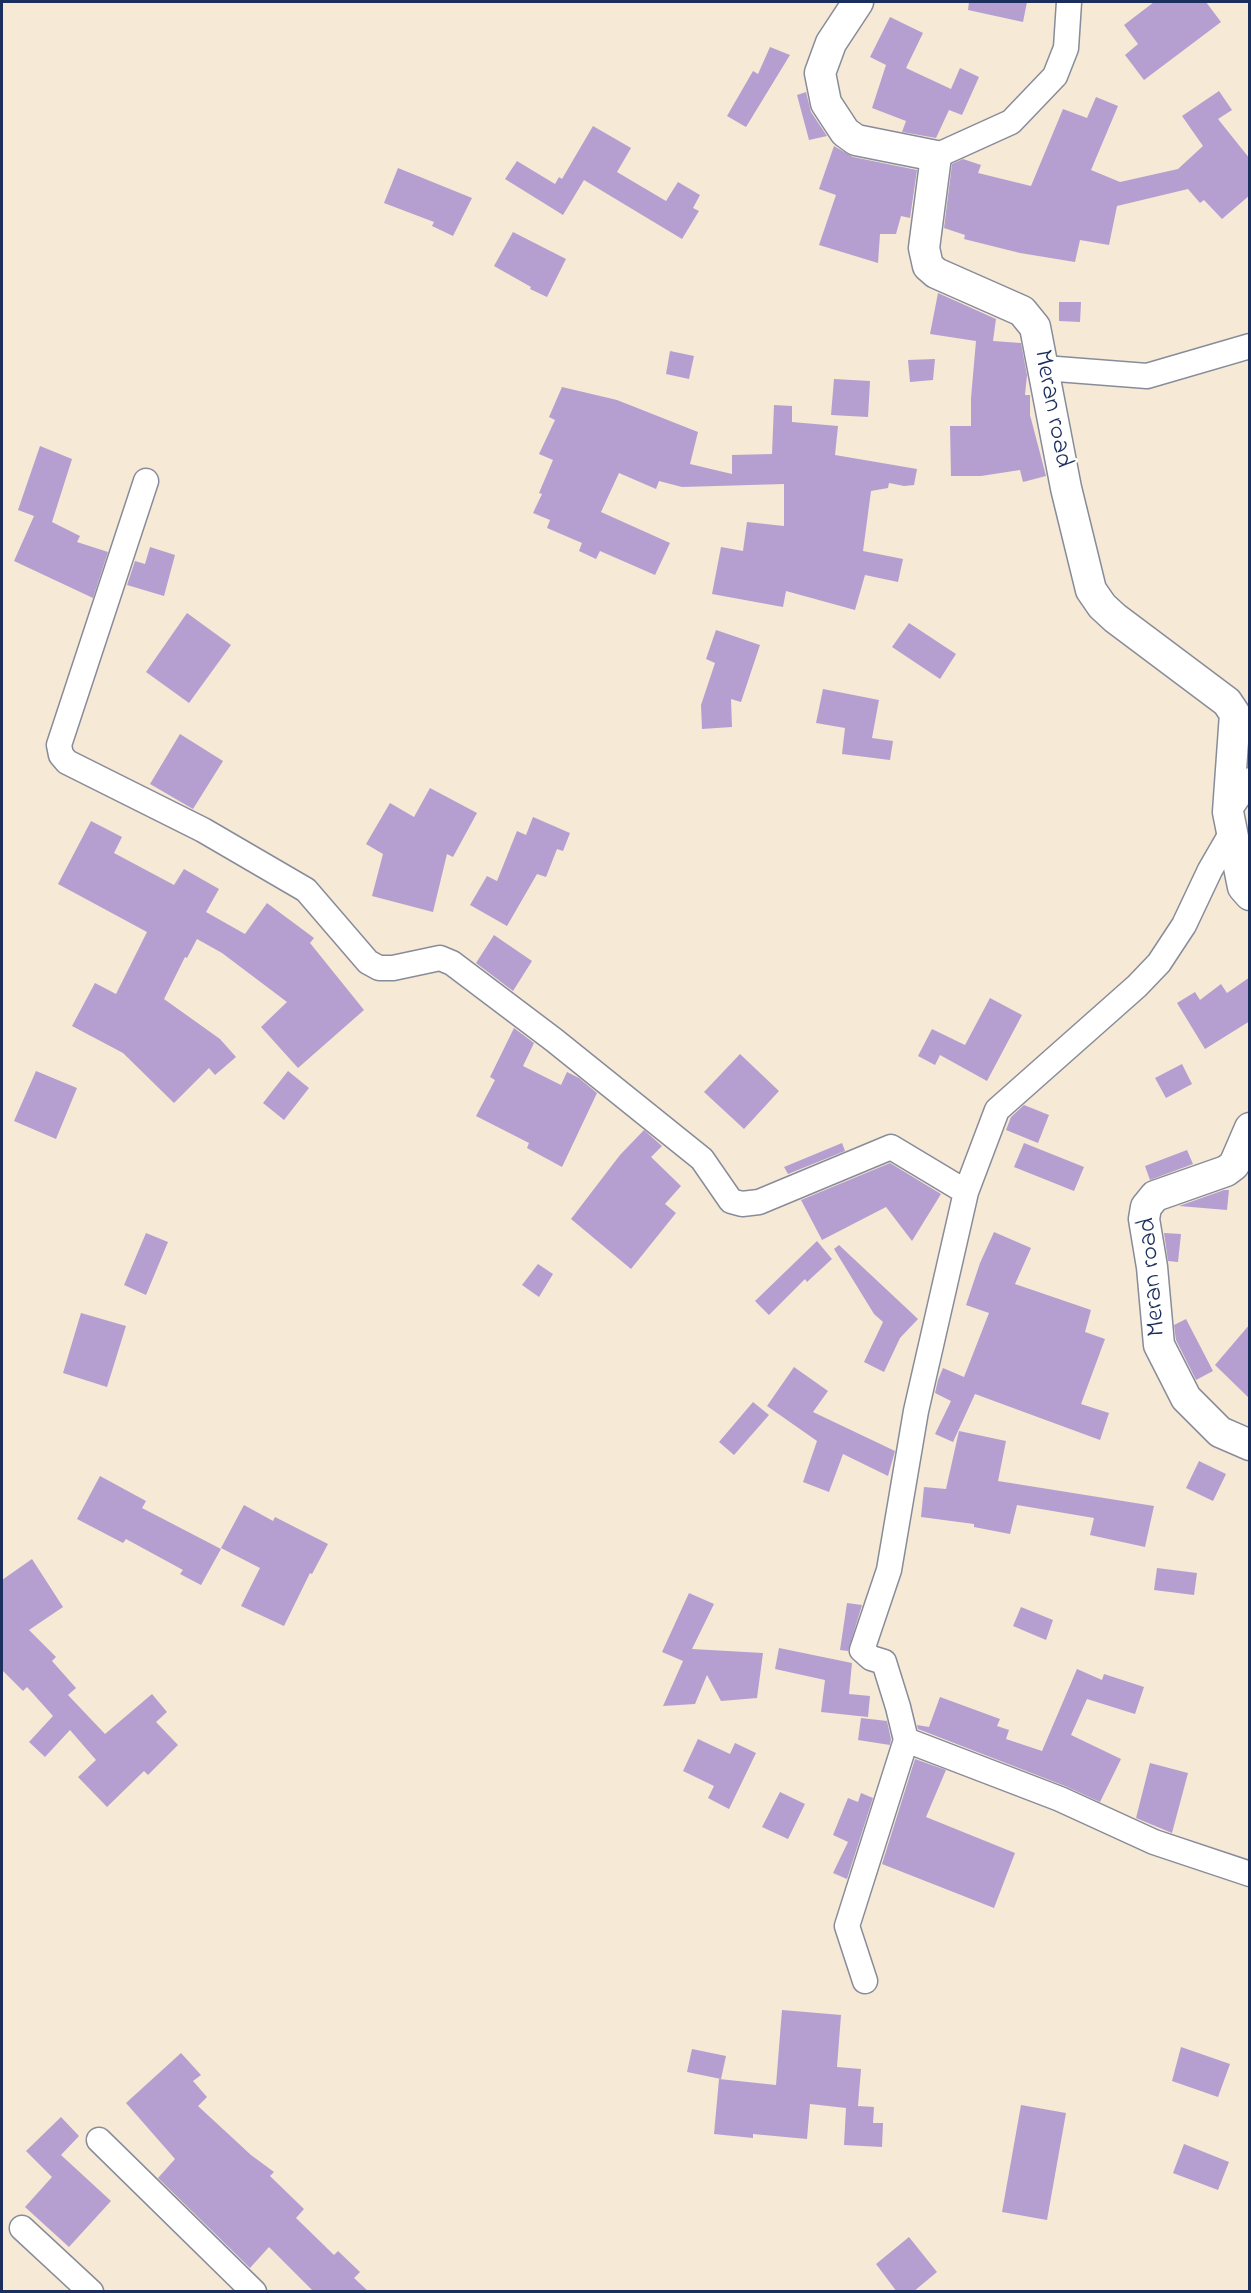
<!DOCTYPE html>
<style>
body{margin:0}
#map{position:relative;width:1251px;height:2293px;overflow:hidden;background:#f6e9d5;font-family:"Indie Flower",sans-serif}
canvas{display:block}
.frame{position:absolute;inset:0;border:3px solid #1b2f5e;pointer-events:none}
</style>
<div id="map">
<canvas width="1251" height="2293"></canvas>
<div class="frame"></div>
</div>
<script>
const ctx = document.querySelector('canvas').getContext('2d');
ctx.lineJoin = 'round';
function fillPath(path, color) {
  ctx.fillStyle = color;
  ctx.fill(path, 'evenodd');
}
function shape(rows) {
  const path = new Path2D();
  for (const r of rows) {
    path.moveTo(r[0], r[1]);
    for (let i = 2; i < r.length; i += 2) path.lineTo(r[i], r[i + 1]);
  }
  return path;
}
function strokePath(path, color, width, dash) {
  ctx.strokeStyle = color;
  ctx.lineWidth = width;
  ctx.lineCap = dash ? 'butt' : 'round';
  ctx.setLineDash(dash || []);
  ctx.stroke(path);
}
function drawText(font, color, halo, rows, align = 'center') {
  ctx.font = font + ' "Indie Flower",sans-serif';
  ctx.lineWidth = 4.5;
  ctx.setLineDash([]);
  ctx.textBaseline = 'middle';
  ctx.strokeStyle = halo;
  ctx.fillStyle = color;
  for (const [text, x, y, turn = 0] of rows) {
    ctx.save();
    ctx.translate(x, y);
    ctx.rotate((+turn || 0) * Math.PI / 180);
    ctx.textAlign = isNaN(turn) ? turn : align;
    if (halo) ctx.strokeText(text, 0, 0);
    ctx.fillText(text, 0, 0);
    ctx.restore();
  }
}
fillPath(shape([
 [969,2,1027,2,1023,22,968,10],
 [1154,2,1206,2,1221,22,1144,80,1125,55,1138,44,1124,25],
 [890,17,923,33,906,68,951,89,960,68,979,77,962,115,949,110,936,138,902,132,906,121,872,108,886,65,870,57],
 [770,47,790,55,746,127,727,116,753,71,758,74],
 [1219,91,1232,110,1218,119,1250,159,1250,195,1222,219,1204,200,1200,203,1188,189,1117,206,1109,245,1080,240,1075,262,1020,253,964,239,965,235,944,228,952,164,963,159,981,165,978,173,1031,186,1063,109,1087,118,1096,97,1118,106,1091,170,1120,182,1178,169,1203,146,1182,116],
 [806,92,811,112,827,136,809,140,797,95],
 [593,126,631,148,617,172,666,201,678,182,700,195,693,208,699,211,682,239,584,180,563,215,505,179,517,161,555,184,559,177,562,179],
 [834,146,853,157,917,170,910,218,901,216,896,234,880,234,878,263,819,245,836,195,819,189],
 [398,168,472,198,453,236,432,226,434,222,384,203],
 [513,232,566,259,547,297,530,289,531,287,494,266],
 [938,293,996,319,993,341,1021,343,1027,375,1025,395,1030,395,1030,415,1046,476,1023,482,1020,470,981,476,951,476,950,426,971,426,971,398,976,341,930,334],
 [1059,302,1081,302,1080,322,1059,321],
 [670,351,694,356,689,379,666,374],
 [935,359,933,380,910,382,908,360],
 [834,379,870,381,868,417,831,415],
 [562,387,617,400,698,432,690,464,732,474,732,455,772,454,774,405,792,406,792,422,838,426,835,455,917,469,914,485,904,486,889,483,888,488,871,491,863,551,903,559,898,582,865,575,855,610,786,591,783,607,712,594,721,547,743,551,747,522,784,526,784,484,682,487,659,481,656,489,619,473,601,512,670,543,655,575,600,551,596,559,579,551,582,543,547,528,550,520,533,513,542,494,539,493,553,460,539,454,555,420,549,417],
 [40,446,72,459,52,522,80,536,77,542,108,552,93,598,14,561,34,516,18,510],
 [150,547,175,555,164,596,127,585,135,561,145,564],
 [187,613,231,645,189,703,146,672],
 [909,623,956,654,940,679,892,647],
 [716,630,760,645,741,702,731,699,732,727,702,729,701,705,715,663,706,659],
 [823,689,879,700,872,738,893,741,890,760,842,754,845,728,816,723],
 [180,734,223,761,193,809,150,784],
 [430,788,477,813,453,857,447,854,433,912,372,896,383,854,366,844,390,803,414,817],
 [533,817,570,833,563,851,557,849,546,877,537,874,507,926,470,905,487,876,497,881,517,831,526,835],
 [91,821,122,837,114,853,174,885,184,869,219,889,206,912,245,934,267,903,314,938,310,943,364,1010,298,1068,261,1027,287,1002,222,953,197,939,187,958,185,957,164,999,220,1039,236,1057,215,1075,209,1068,174,1103,123,1053,72,1026,95,983,116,994,147,932,58,884],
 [494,935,532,961,513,991,476,963],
 [1250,977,1250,1021,1205,1049,1177,1003,1195,992,1200,1000,1221,984,1227,993],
 [990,998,1022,1015,987,1081,940,1055,935,1065,918,1056,932,1029,965,1045],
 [514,1028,534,1043,523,1066,561,1085,567,1072,579,1078,597,1093,562,1167,527,1148,529,1143,476,1116,495,1080,490,1077],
 [740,1054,779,1091,744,1129,704,1092],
 [1182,1064,1192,1084,1166,1098,1155,1078],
 [36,1071,77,1088,56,1139,14,1121],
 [288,1071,309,1088,284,1120,263,1103],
 [1024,1105,1049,1115,1038,1143,1006,1130,1011,1117],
 [644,1130,662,1146,651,1157,681,1186,665,1204,676,1213,631,1269,571,1219,620,1155],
 [842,1143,845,1151,788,1174,784,1167],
 [1024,1143,1084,1167,1074,1191,1014,1167],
 [1187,1150,1193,1164,1150,1180,1145,1166],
 [890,1163,941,1194,912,1241,886,1207,822,1240,801,1200],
 [1224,1190,1229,1190,1227,1210,1179,1206],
 [994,1232,1031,1248,1015,1284,1091,1310,1085,1332,1105,1339,1081,1404,1109,1413,1100,1440,975,1394,953,1442,935,1434,951,1401,935,1393,938,1380,943,1368,964,1377,989,1313,966,1305,980,1263],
 [146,1233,168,1242,146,1295,124,1285],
 [1164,1233,1181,1234,1178,1262,1168,1261],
 [817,1241,832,1259,807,1282,805,1279,769,1315,755,1301],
 [839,1245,918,1319,900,1338,884,1372,864,1362,883,1322,874,1314,834,1249],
 [538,1264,553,1274,539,1297,522,1285],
 [81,1313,126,1326,107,1387,63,1373],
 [1186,1319,1213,1371,1196,1380,1176,1340,1174,1325],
 [1250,1324,1250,1399,1215,1365],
 [794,1367,828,1391,813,1412,895,1451,888,1476,843,1454,829,1492,803,1482,817,1441,767,1406],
 [753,1402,769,1415,734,1455,719,1442],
 [959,1431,1006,1441,998,1481,1154,1506,1145,1547,1090,1535,1094,1518,1017,1505,1010,1534,974,1527,974,1524,921,1517,924,1487,946,1489],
 [1199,1461,1226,1474,1213,1501,1186,1488],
 [100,1476,146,1501,142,1508,221,1549,201,1585,180,1574,183,1570,126,1539,123,1543,77,1519],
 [244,1505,273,1521,275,1517,328,1544,312,1574,310,1573,284,1626,241,1606,260,1568,221,1548],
 [32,1559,63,1607,29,1630,56,1657,52,1661,76,1688,68,1695,105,1734,152,1694,167,1712,156,1722,178,1745,148,1775,144,1771,107,1807,78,1777,96,1760,70,1730,45,1757,29,1742,53,1716,27,1687,23,1691,2,1670,2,1580],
 [1157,1568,1197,1573,1194,1595,1154,1590],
 [689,1593,714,1604,692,1649,763,1653,757,1698,721,1701,707,1675,695,1704,663,1706,683,1661,662,1652],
 [847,1603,862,1605,848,1651,840,1650],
 [1021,1607,1053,1620,1046,1640,1013,1626],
 [779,1648,852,1663,849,1694,870,1696,868,1717,821,1712,825,1680,775,1669],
 [1077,1669,1102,1680,1104,1674,1144,1687,1135,1714,1087,1699,1071,1735,1121,1759,1100,1802,1065,1786,918,1729,917,1725,929,1727,940,1697,1000,1719,997,1726,1009,1730,1006,1739,1042,1751],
 [861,1718,887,1721,891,1739,890,1745,858,1740],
 [698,1739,730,1754,735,1743,756,1753,729,1809,708,1798,714,1786,683,1771],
 [915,1759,946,1770,926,1817,1015,1853,994,1908,882,1864],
 [1150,1763,1188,1773,1172,1833,1136,1818],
 [780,1792,805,1804,788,1839,762,1827],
 [861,1793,873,1798,847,1879,833,1873,848,1842,833,1835,848,1798,858,1802],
 [782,2010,841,2015,837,2067,861,2069,858,2106,874,2107,873,2123,883,2123,882,2147,844,2145,846,2108,810,2104,807,2139,753,2134,753,2138,714,2134,719,2079,776,2085],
 [1181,2047,1230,2064,1218,2097,1172,2081],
 [692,2049,726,2056,721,2079,687,2072],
 [181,2053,201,2075,193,2081,207,2097,198,2106,251,2155,274,2172,270,2176,304,2209,296,2218,334,2255,338,2251,360,2272,354,2278,369,2292,314,2292,269,2247,250,2268,158,2178,175,2159,126,2103],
 [1021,2105,1066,2113,1047,2220,1002,2212],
 [61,2117,79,2136,61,2155,111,2201,69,2247,25,2207,52,2177,26,2151],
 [1184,2144,1229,2162,1218,2190,1173,2173],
 [909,2237,937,2272,913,2292,897,2292,876,2264]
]), '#b59fd0');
const minor = shape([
 [936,156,1011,122,1055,76,1066,48,1069,2],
 [1044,368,1147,376,1250,346],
 [146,481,59,745,61,755,67,762,203,830,306,890,368,962,379,968,393,968,440,958,452,963,554,1040,702,1159,731,1201,742,1204,759,1202,891,1147,966,1192],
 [1228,812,1250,780],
 [906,1740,1060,1799,1154,1842,1250,1874],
 [865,1981,847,1926,906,1740,898,1707,884,1662,871,1658,862,1650,889,1570,916,1411,966,1192,997,1110,1137,986,1159,963,1184,925,1210,870,1232,832],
 [99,2140,254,2292],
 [22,2228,91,2292]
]);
const tertiary = shape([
 [858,2,831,43,820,73,826,103,845,132,856,140,936,156,924,248,928,266,936,273,1022,311,1035,327,1066,488,1091,590,1102,606,1115,618,1227,702,1235,714,1228,812,1243,887,1250,895],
 [1250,1128,1234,1165,1226,1171,1155,1196,1146,1207,1144,1219,1152,1267,1159,1345,1186,1398,1220,1432,1250,1445]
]);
strokePath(minor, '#888c9a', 27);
strokePath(tertiary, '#888c9a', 33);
strokePath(minor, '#fff', 24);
strokePath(tertiary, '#fff', 30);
drawText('26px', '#1b2f5e', '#fff', [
 ["Meran road",1051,409,79],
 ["Meran road",1154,1277,-95]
]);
</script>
